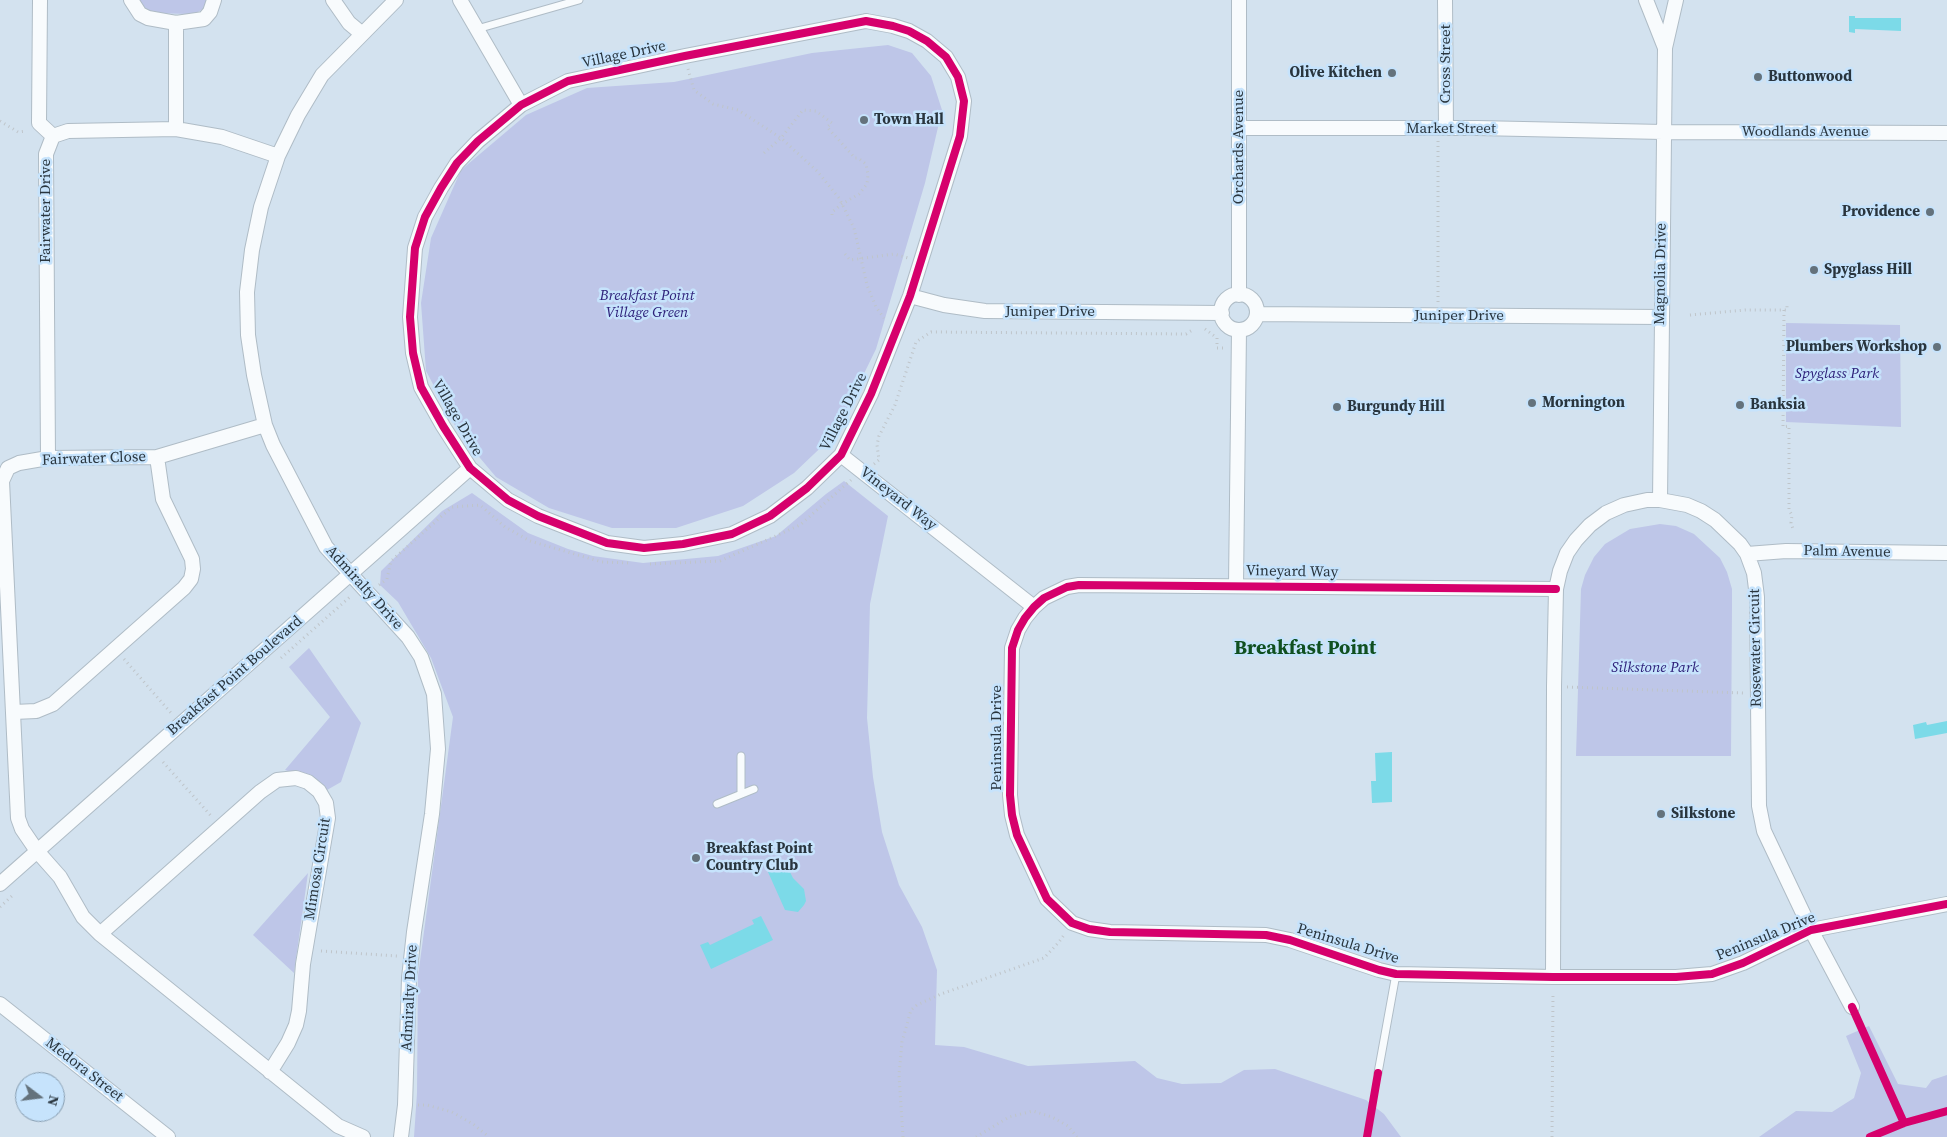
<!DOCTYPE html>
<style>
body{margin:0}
#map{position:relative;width:1947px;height:1137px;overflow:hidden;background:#d3e2ef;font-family:"Source Serif 4",serif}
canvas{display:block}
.north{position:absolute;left:15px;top:1072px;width:50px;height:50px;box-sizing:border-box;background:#c6e3fc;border:1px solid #879db0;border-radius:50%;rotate:105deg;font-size:14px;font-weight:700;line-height:20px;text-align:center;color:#29353e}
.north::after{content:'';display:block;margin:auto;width:18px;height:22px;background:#64727c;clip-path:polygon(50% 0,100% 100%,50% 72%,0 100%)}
</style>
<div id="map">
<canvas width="1947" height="1137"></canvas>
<div class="north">N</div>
</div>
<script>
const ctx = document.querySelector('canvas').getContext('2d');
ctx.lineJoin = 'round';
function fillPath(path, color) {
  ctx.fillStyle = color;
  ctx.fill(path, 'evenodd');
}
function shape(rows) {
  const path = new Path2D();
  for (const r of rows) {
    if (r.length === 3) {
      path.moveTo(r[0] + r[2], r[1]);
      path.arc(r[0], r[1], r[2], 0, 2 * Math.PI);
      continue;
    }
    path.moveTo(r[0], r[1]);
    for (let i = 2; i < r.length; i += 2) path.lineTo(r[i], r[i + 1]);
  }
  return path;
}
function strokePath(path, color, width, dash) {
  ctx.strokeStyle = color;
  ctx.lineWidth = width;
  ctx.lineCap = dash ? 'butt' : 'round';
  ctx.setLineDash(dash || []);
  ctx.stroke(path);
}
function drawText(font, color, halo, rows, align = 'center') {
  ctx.font = font + ' "Source Serif 4",serif';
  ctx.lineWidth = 5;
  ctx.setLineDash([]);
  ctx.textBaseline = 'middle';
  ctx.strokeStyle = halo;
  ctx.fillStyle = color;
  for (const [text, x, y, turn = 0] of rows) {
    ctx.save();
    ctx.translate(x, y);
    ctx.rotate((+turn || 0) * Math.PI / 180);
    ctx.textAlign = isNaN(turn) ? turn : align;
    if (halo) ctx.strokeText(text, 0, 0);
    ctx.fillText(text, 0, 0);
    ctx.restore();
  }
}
fillPath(shape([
 [137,0,208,0,203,9,196,13,189,14,152,13,144,9],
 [888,45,912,53,931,76,942,110,925,183,876,349,834,435,794,473,743,506,676,528,612,528,549,508,496,477,459,433,426,371,421,303,431,238,461,170,526,115,587,88,674,82,812,53],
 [1786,323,1900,325,1901,427,1786,422],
 [844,481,888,516,870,604,867,718,873,777,882,832,899,885,922,927,937,970,935,1045,964,1047,1028,1066,1135,1061,1157,1078,1182,1084,1221,1083,1244,1070,1275,1069,1366,1100,1384,1114,1401,1137,414,1137,417,1093,418,976,453,717,431,658,398,602,380,585,381,571,442,511,472,493,528,533,568,549,593,556,643,563,718,556,776,536,826,494],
 [1660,524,1676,526,1694,534,1720,558,1727,572,1732,589,1732,606,1731,756,1576,756,1581,589,1585,575,1594,557,1605,544,1630,529],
 [309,648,361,723,341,782,327,790,312,779,285,770,330,717,289,667],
 [308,873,294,973,253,935],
 [1869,1026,1898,1084,1926,1088,1932,1080,1947,1075,1947,1137,1759,1137,1796,1111,1832,1112,1854,1098,1861,1073,1846,1036]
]), '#bec6e8');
fillPath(shape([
 [1849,16,1855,16,1855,18,1901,18,1901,31,1855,29,1855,33,1849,32],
 [1947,721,1947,733,1915,739,1913,725,1926,722,1927,725],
 [1392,752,1392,802,1372,803,1371,781,1376,781,1375,753],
 [776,863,787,866,793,878,804,889,806,901,804,905,798,912,785,910,768,872,769,867],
 [761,916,773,940,711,969,700,945,708,942,710,945,754,924,752,920]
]), '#7cdae8');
const lane = shape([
 [477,29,579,0],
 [741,756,741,794],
 [717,804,754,789],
 [1378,1073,1396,974]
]);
const street = shape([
 [40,0,39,123,53,136],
 [131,0,140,14,148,18,176,23,204,19,210,12,214,0],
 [333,0,349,23,361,33],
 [396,0,322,75,298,115,278,156,261,207,252,250,247,292,248,335,254,375,265,425,273,445,326,547,408,637,421,657,434,694,438,749,432,814,414,932,409,978,405,1105,401,1137],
 [460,0,521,105],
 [1445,0,1446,128],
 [1646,0,1665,48],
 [866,21,893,26,909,31,927,41,946,57,958,77,964,101,960,136,910,296,871,394,841,455,807,488,770,516,732,534,683,544,644,548,607,543,538,516,508,500,470,468,443,426,421,387,413,353,410,317,415,248,425,217,441,188,457,163,478,141,521,105,568,81,685,56,866,21],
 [176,23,176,129],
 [1239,128,1477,128,1663,132,1947,133],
 [1239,312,18],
 [1239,295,1239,0],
 [910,296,944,305,985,311,1222,313],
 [1257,314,1661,317],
 [265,425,157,457,48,458,19,463,8,468,2,481,18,818,22,829,37,851,60,877,83,917,100,934,338,1126,363,1137],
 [841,455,1034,607],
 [48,458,46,154,53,136,68,131,176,129,222,137,278,156],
 [1660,500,1665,48,1676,0],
 [1747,554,1786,551,1947,553],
 [1236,585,1239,330],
 [1556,589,1079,585,1067,587,1044,598,1034,607,1025,618,1018,630,1012,648,1010,795,1012,815,1017,835,1047,899,1072,923,1089,929,1110,932,1266,935,1290,940,1379,970,1396,974,1553,977,1676,977,1712,974,1743,963,1811,930,1947,904],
 [14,712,36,711,53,704,184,588,191,579,193,569,192,559,163,499,157,457],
 [0,884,470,468],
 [100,934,260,792,277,780,296,778,308,782,319,791,326,803,328,818,303,964,299,1011,296,1025,288,1043,270,1072],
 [1553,977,1554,686,1556,589,1560,571,1567,553,1576,540,1590,525,1606,513,1624,505,1647,500,1660,500,1687,505,1701,511,1715,520,1740,544,1747,554,1754,573,1757,597,1759,806,1764,831,1811,930,1852,1007],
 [0,1004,168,1137]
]);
strokePath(lane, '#afbcc6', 9);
strokePath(street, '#afbcc6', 16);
strokePath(shape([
 [688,69,694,90,713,104,738,110,781,138,817,171,839,198,854,228,867,285,876,307,884,318],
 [0,121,18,132,26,131],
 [1438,141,1438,302],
 [764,153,781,138,803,110,816,111,832,123,827,127,855,158,858,158,866,164,868,175,867,184,859,194,842,204,832,212,832,219],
 [845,254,850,260,894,254,908,258],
 [1784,310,1783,427,1789,426,1789,510,1792,515,1791,523,1793,529],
 [1690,315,1745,310,1787,310,1787,306],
 [1205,329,1217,338,1217,348,1223,348],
 [874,464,879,460,877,445,879,436,895,405,916,342,931,332,1186,334,1194,329],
 [650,564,720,561,800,525,851,480],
 [379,585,387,579,391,561,452,507,480,505,505,527,530,541,602,562,631,563],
 [281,658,351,596],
 [124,659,171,713],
 [1567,687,1743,693],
 [163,762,212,817],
 [0,907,14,894],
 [321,951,397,956],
 [418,1105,427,1105,452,1112,473,1124,489,1137],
 [903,1137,899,1075,902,1042,911,1010,917,1005,941,994,1044,958,1059,942,1064,935],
 [976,1137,1009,1117,1033,1111,1052,1117,1068,1126,1077,1137],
 [1552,1137,1553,992]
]), '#bfc5ca', 3, [1, 4]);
strokePath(lane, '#f8fbfd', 7);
strokePath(street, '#f8fbfd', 14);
strokePath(shape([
 [866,21,893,26,909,31,927,41,946,57,958,77,964,101,960,136,910,296,871,394,841,455,807,488,770,516,732,534,683,544,644,548,607,543,538,516,508,500,470,468,443,426,421,387,413,353,410,317,415,248,425,217,441,188,457,163,478,141,521,105,568,81,685,56,866,21],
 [1556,589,1079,585,1067,587,1044,598,1034,607,1025,618,1018,630,1012,648,1010,795,1012,815,1017,835,1047,899,1072,923,1089,929,1110,932,1266,935,1290,940,1379,970,1396,974,1553,977,1676,977,1712,974,1743,963,1811,930,1947,904],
 [1852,1007,1904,1123],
 [1367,1137,1378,1073],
 [1870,1137,1904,1123,1947,1111]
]), '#d6006c', 8);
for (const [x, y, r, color] of [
 [1392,73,5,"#64727c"],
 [1758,77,5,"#64727c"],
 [864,120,5,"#64727c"],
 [1930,212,5,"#64727c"],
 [1814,270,5,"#64727c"],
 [1937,347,5,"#64727c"],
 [1532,403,5,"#64727c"],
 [1740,405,5,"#64727c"],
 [1337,407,5,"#64727c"],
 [1661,814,5,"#64727c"],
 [696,858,5,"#64727c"]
]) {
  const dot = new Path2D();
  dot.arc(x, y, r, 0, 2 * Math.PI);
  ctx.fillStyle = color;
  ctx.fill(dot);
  strokePath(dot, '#c6e3fc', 2);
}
drawText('15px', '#29353e', '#c6e3fc', [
 ["Village Drive",624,55,-12],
 ["Cross Street",1446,64,-90],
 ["Market Street",1451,129],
 ["Woodlands Avenue",1805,132],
 ["Orchards Avenue",1239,147,-90],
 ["Fairwater Drive",46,211,-90],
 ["Magnolia Drive",1661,274,-89],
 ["Juniper Drive",1050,312],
 ["Juniper Drive",1459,316],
 ["Village Drive",844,412,-63],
 ["Village Drive",457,418,60],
 ["Fairwater Close",94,459,-2],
 ["Vineyard Way",898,499,38],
 ["Palm Avenue",1847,552,1],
 ["Vineyard Way",1292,572,1],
 ["Admiralty Drive",364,588,48],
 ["Rosewater Circuit",1756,648,-91],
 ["Breakfast Point Boulevard",235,676,-41],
 ["Peninsula Drive",997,738,-90],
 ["Mimosa Circuit",318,869,-81],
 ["Peninsula Drive",1766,937,-22],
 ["Peninsula Drive",1348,944,17],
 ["Admiralty Drive",410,998,-87],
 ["Medora Street",84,1070,38]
]);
drawText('bold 15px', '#29353e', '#c6e3fc', [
 ["Olive Kitchen",1382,73,"right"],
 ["Buttonwood",1768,77],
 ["Town Hall",874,120],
 ["Providence",1920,212,"right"],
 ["Spyglass Hill",1824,270],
 ["Plumbers Workshop",1927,347,"right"],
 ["Mornington",1542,403],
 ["Banksia",1750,405],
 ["Burgundy Hill",1347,407],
 ["Silkstone",1671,814],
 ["Breakfast Point",706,849],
 ["Country Club",706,866]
], 'left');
drawText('italic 15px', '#2e217a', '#c6e3fc', [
 ["Breakfast Point",647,296],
 ["Village Green",647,313],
 ["Spyglass Park",1837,374],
 ["Silkstone Park",1655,668]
]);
drawText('bold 20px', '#105020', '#c6e3fc', [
 ["Breakfast Point",1305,649]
]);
</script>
